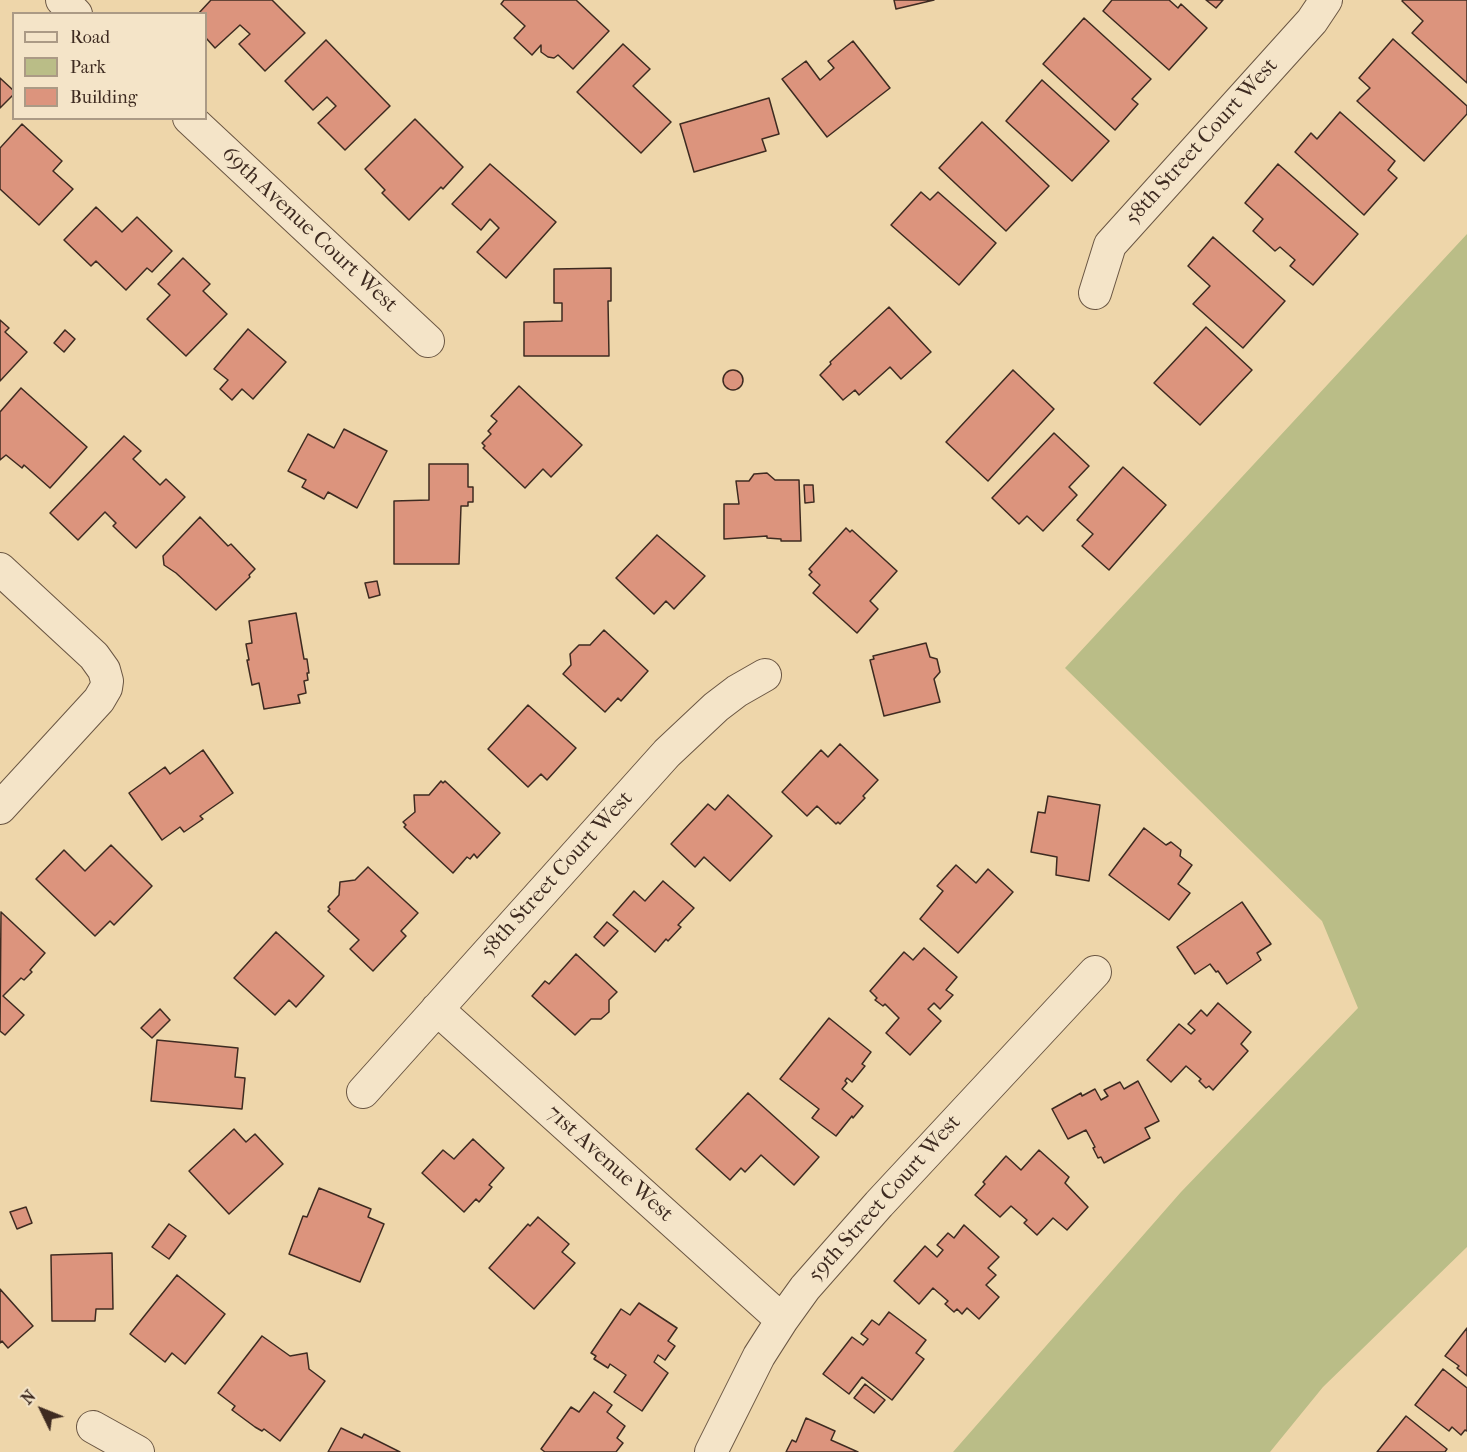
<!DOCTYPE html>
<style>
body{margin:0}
#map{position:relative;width:1467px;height:1452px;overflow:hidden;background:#eed6aa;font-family:"IM FELL French Canon",serif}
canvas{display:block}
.legend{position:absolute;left:12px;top:12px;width:195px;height:108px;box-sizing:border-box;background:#f4e4c8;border:2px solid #ab9a85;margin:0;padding:8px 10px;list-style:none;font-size:18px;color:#3e2b21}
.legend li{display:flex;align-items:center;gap:12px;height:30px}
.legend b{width:30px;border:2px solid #ab9a85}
.north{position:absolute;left:12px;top:1380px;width:60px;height:60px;-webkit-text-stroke:4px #f4e4c8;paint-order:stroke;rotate:313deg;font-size:16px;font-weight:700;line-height:24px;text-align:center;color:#3e2b21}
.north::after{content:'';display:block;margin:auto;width:21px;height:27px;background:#3e2b21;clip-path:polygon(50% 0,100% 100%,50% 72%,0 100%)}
</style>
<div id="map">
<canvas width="1467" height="1452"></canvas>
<ul class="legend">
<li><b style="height:8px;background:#f4e4c8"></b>Road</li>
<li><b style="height:16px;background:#babd87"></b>Park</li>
<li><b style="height:16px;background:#dc947d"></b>Building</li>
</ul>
<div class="north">N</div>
</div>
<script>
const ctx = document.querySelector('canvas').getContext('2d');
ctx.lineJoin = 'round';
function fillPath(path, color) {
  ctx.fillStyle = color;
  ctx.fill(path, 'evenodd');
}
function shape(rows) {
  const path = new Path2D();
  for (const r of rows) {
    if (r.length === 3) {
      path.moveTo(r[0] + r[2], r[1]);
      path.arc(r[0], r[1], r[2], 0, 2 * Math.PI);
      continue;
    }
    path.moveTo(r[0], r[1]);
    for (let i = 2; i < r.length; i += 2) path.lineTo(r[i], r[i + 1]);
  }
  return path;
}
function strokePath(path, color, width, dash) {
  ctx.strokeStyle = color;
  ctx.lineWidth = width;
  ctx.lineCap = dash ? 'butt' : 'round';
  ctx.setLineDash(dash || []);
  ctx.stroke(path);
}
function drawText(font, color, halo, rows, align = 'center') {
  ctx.font = font + ' "IM FELL French Canon",serif';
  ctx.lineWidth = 6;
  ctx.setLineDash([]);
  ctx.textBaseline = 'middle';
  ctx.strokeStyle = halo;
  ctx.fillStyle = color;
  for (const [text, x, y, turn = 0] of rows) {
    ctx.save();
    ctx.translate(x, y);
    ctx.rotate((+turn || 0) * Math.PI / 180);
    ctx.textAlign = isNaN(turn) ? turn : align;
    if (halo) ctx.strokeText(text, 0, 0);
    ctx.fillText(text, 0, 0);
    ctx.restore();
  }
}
fillPath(shape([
 [1467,234,1467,1247,1323,1387,1270,1452,953,1452,1181,1192,1358,1008,1322,921,1065,668]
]), '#babd87');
const building = shape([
 [211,0,272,0,305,33,265,71,239,44,250,34,240,25,215,48,206,38,206,14,198,14,211,0],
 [504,0,576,0,609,31,573,69,558,55,554,58,548,57,541,52,541,45,532,55,514,38,525,26,501,4,504,0],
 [894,0,934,0,896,9,894,0],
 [1112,0,1169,0,1178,8,1181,4,1207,28,1169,70,1103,11,1112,0],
 [1206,0,1223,0,1216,8,1206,0],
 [1403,0,1467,0,1467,83,1412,33,1423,21,1402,1,1403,0],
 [1084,18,1151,79,1132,99,1138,104,1115,130,1043,64,1084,18],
 [1393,39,1467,106,1467,114,1424,161,1357,101,1370,88,1359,78,1393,39],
 [326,40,390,106,345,150,318,123,336,106,327,97,313,110,285,81,326,40],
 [853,41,890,88,827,137,782,79,806,61,820,80,834,68,828,61,853,41],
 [623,44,650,69,633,86,671,122,641,153,577,92,623,44],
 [0,78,14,91,14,94,0,108,0,78],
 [1042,80,1109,141,1072,181,1006,121,1042,80],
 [769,98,779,134,762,139,766,151,694,172,680,124,769,98],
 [1340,112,1395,161,1388,170,1397,178,1364,215,1295,152,1311,133,1317,139,1340,112],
 [415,119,463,167,443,189,441,187,409,220,382,193,385,190,365,169,415,119],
 [982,122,1049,186,1006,231,939,168,982,122],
 [22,124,62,161,53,171,73,189,39,225,0,189,0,148,22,124],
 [490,164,556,222,506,278,477,252,499,228,490,219,481,230,452,204,490,164],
 [1278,164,1358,234,1313,285,1290,266,1295,260,1280,247,1275,251,1253,231,1263,219,1245,203,1278,164],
 [921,192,930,200,938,192,996,243,959,285,891,225,921,192],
 [96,207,122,232,137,217,172,251,152,272,147,268,126,290,96,261,91,266,64,240,96,207],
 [1213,237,1285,301,1243,348,1193,304,1210,286,1188,266,1213,237],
 [183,258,210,284,203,291,227,314,186,356,147,319,170,295,158,284,183,258],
 [611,268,611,301,608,301,609,356,524,356,524,322,562,321,562,303,554,303,554,269,611,268],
 [889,307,931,352,901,379,890,367,859,395,855,390,843,400,820,375,831,364,830,362,889,307],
 [0,320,9,328,5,332,27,352,0,381,0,320],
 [1206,327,1252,370,1200,425,1154,383,1206,327],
 [248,329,286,362,253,399,242,389,232,400,220,389,228,380,214,369,248,329],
 [65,330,75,339,64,352,54,343,65,330],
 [1013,370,1054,409,988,481,946,442,1013,370],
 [733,380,10],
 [519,386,582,445,551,477,543,469,525,488,483,448,485,446,482,443,491,434,488,431,497,421,491,416,519,386],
 [21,388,87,447,50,488,24,465,22,468,6,455,0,460,0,412,21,388],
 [344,429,387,451,357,508,328,492,324,499,302,487,306,480,288,471,308,434,334,448,344,429],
 [1054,433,1089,466,1069,487,1077,495,1043,531,1027,516,1019,524,992,498,1054,433],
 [124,436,141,451,133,459,160,485,166,479,185,497,136,548,113,526,116,523,105,512,78,540,50,513,124,436],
 [429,464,468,464,468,487,473,487,473,502,468,502,468,506,461,506,459,564,394,564,394,501,429,500,429,464],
 [1123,467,1166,505,1109,570,1082,546,1093,534,1077,520,1123,467],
 [767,473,775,480,799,480,801,541,781,541,781,539,767,538,767,536,724,539,724,504,739,504,736,481,749,481,754,474,767,473],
 [804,485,813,485,814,502,805,503,804,485],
 [200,517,228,546,231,544,255,569,249,575,250,577,216,610,176,573,164,565,163,556,200,517],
 [846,528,850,532,852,530,897,571,870,601,878,609,857,633,813,593,820,585,809,575,812,572,809,569,846,528],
 [657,535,705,576,674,609,666,601,654,614,616,578,657,535],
 [377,581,380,595,369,598,365,583,377,581],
 [296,613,304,659,307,659,309,673,307,673,308,680,304,681,306,693,298,695,300,703,264,709,259,683,252,685,247,660,249,660,246,644,252,643,249,621,296,613],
 [604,630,648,671,621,701,618,698,605,712,563,674,571,665,570,654,579,645,590,645,604,630],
 [926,643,930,657,937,659,940,672,934,679,940,702,884,716,870,660,874,659,873,656,926,643],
 [528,705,576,748,547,780,541,774,528,787,488,749,528,705],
 [840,744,878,780,863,796,865,798,840,824,838,822,836,824,817,806,807,816,782,792,821,750,828,757,840,744],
 [203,750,233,793,200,816,203,819,184,832,180,827,162,840,129,793,165,767,170,774,203,750],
 [441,781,443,783,445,781,500,833,477,858,474,854,470,859,467,857,453,873,404,827,406,825,403,822,415,812,414,795,429,795,441,781],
 [728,795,772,836,730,881,704,857,695,867,671,844,708,804,715,810,728,795],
 [1048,796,1100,805,1089,881,1056,875,1057,857,1031,852,1038,812,1045,813,1048,796],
 [1144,828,1166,845,1171,842,1181,850,1180,856,1192,865,1178,884,1190,893,1169,920,1109,875,1144,828],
 [111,845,152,886,114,925,110,921,95,936,36,879,64,850,85,871,111,845],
 [956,865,976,883,988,869,1013,892,958,953,920,919,943,891,937,886,956,865],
 [368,867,418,913,401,931,406,936,373,971,350,949,359,940,328,911,330,909,328,907,339,895,340,882,355,880,368,867],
 [663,881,694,908,678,925,681,927,668,941,666,939,655,952,613,915,634,891,645,901,663,881],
 [1242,902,1271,944,1257,953,1261,960,1227,984,1218,971,1216,972,1210,964,1195,974,1177,947,1242,902],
 [1,912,45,953,30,970,32,972,24,980,21,978,3,996,24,1015,5,1035,0,1031,1,912],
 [607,922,618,931,604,946,594,937,607,922],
 [276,932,324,976,296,1007,289,1000,275,1015,234,978,276,932],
 [924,948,957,977,946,990,953,995,940,1009,934,1003,928,1009,941,1021,910,1055,886,1033,899,1018,885,1004,883,1006,875,1000,877,998,870,991,904,952,913,960,924,948],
 [576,954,617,992,609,1000,609,1012,601,1019,591,1019,575,1035,532,996,545,981,549,984,576,954],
 [1218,1003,1251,1032,1241,1044,1248,1051,1213,1090,1209,1086,1206,1088,1199,1081,1201,1079,1186,1066,1171,1082,1147,1060,1179,1024,1191,1034,1195,1030,1188,1024,1201,1010,1207,1016,1218,1003],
 [160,1009,170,1020,152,1038,141,1028,160,1009],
 [829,1018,871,1052,862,1064,865,1066,852,1082,847,1078,845,1081,847,1083,842,1089,863,1106,853,1118,852,1116,836,1136,812,1118,819,1109,780,1079,829,1018],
 [157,1040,238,1048,235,1077,245,1078,242,1109,151,1101,157,1040],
 [1138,1081,1159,1121,1145,1128,1150,1138,1104,1163,1101,1157,1098,1158,1093,1148,1095,1147,1086,1130,1068,1139,1052,1109,1081,1093,1082,1096,1095,1089,1101,1100,1108,1096,1104,1090,1120,1082,1124,1089,1138,1081],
 [748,1093,819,1157,794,1185,761,1155,745,1172,741,1168,730,1180,696,1149,748,1093],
 [234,1129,246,1142,255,1134,283,1164,229,1214,189,1171,234,1129],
 [473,1139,504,1168,489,1185,492,1187,479,1202,476,1199,464,1212,422,1173,443,1150,454,1159,473,1139],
 [1039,1150,1069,1177,1065,1183,1088,1207,1067,1230,1053,1218,1037,1235,1024,1223,1027,1220,1011,1206,1000,1217,975,1195,985,1184,983,1182,1006,1156,1021,1170,1039,1150],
 [319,1188,371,1209,368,1217,384,1224,360,1282,289,1254,303,1216,307,1217,319,1188],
 [26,1207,32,1223,17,1229,10,1212,26,1207],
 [538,1217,569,1244,562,1252,575,1263,534,1309,489,1268,528,1224,530,1226,538,1217],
 [169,1224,186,1236,169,1259,152,1247,169,1224],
 [964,1225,999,1257,988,1268,996,1275,986,1285,999,1297,979,1319,967,1308,962,1314,957,1309,954,1312,945,1304,948,1301,933,1288,919,1304,894,1281,925,1246,937,1257,943,1250,937,1245,948,1233,954,1238,964,1225],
 [112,1253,113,1309,96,1309,95,1321,52,1321,51,1255,112,1253],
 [177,1275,225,1314,185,1364,172,1353,165,1362,130,1334,177,1275],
 [0,1289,33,1326,8,1348,2,1341,0,1343,0,1289],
 [639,1303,677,1328,668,1341,675,1346,665,1360,658,1355,654,1362,668,1373,642,1411,614,1392,626,1375,610,1364,608,1368,594,1359,596,1356,591,1353,621,1309,630,1315,639,1303],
 [889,1312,926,1340,916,1353,924,1359,892,1400,862,1377,849,1394,823,1374,852,1337,863,1345,868,1339,861,1334,872,1320,879,1325,889,1312],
 [1467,1328,1467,1376,1457,1368,1459,1366,1445,1356,1467,1328],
 [262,1336,290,1356,307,1353,309,1369,325,1381,280,1441,264,1429,262,1431,255,1427,232,1410,235,1406,218,1393,262,1336],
 [1443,1369,1467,1388,1467,1431,1465,1430,1461,1435,1452,1427,1449,1431,1415,1405,1443,1369],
 [865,1384,885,1400,874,1413,854,1398,865,1384],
 [594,1392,612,1405,607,1412,625,1426,617,1438,623,1443,616,1452,545,1452,541,1449,571,1407,579,1412,594,1392],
 [1406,1416,1447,1449,1445,1452,1377,1452,1406,1416],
 [806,1418,835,1431,831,1440,858,1452,786,1452,792,1440,796,1442,806,1418],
 [341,1428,362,1438,364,1434,400,1452,328,1452,341,1428]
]);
fillPath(building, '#dc947d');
strokePath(building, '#3e2b21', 1.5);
const street = shape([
 [62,0,76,14],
 [189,118,428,341],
 [1095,293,1110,245,1312,21,1326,0],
 [0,569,94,656,104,670,107,681,106,688,99,700,0,808],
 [437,1009,782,1320],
 [363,1092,667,753,716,707,737,691,765,675],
 [93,1427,138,1452],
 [711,1452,759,1356,782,1320,805,1288,879,1204,1095,972]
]);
strokePath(street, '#6a5643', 34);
strokePath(street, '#f4e4c8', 32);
drawText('22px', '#3e2b21', '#f4e4c8', [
 ["58th Street Court West",1202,142,-48],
 ["69th Avenue Court West",309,230,43],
 ["58th Street Court West",557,875,-48],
 ["71st Avenue West",609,1164,42],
 ["59th Street Court West",885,1199,-48]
]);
</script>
